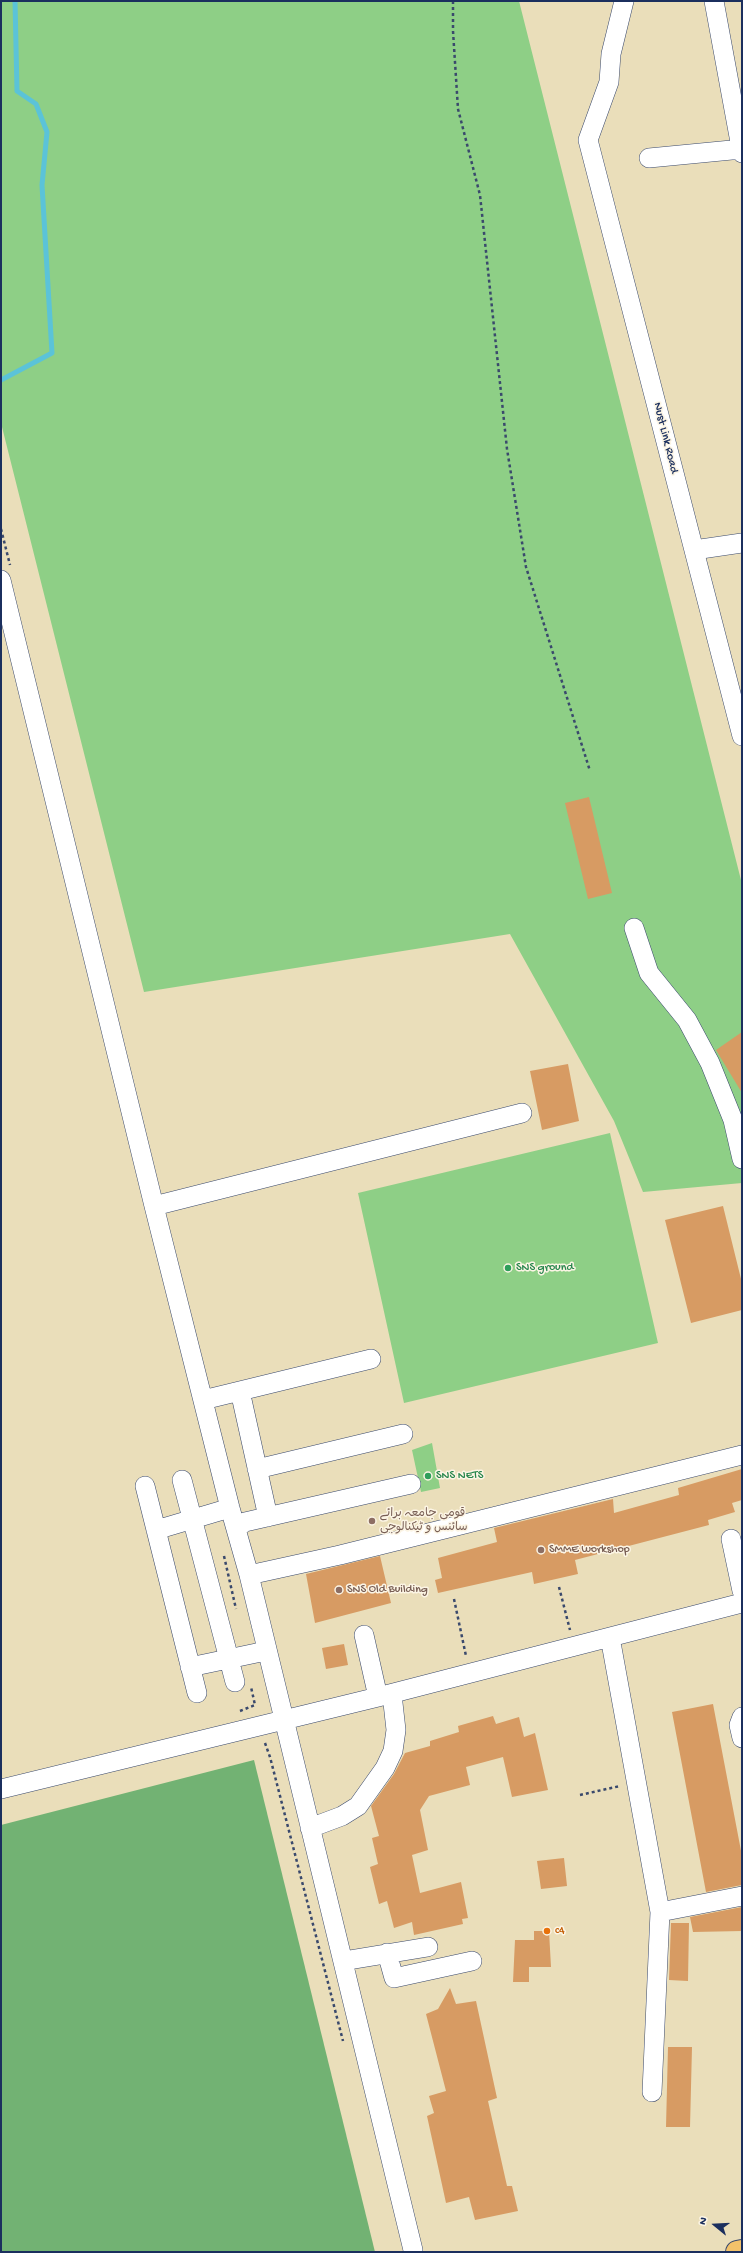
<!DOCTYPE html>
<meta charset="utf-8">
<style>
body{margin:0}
#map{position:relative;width:743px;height:2253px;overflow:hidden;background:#eadeba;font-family:"Gochi Hand",sans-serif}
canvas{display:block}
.frame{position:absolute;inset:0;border:2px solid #1b2f5e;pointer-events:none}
.north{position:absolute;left:695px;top:2205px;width:40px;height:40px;-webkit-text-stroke:3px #fcf5e5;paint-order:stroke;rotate:288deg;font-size:11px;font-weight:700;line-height:16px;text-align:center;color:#1b2f5e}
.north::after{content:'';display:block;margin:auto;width:14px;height:18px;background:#1b2f5e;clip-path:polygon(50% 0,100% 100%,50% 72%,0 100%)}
</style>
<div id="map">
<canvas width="743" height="2253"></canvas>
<div class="frame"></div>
<div class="north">N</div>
</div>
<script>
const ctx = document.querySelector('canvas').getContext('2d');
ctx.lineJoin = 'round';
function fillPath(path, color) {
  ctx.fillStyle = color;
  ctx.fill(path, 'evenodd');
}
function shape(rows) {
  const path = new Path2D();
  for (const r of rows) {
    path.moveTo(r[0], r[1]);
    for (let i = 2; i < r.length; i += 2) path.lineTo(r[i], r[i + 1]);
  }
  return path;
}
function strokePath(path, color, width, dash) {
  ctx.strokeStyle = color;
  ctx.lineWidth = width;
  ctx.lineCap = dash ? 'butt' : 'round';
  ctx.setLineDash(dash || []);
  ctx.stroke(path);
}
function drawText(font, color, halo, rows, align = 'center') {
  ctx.font = font + ' "Gochi Hand","Playpen Sans Arabic",sans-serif';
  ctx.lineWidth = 3;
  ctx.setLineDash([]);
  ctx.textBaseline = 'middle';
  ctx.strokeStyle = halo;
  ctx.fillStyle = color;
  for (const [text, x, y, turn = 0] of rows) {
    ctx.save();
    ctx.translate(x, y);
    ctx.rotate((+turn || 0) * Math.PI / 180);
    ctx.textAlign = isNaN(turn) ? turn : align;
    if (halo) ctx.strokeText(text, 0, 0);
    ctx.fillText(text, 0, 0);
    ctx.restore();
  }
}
fillPath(shape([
 [1,1,519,1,742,884,742,1183,643,1192,614,1121,510,934,144,992,1,423],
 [610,1133,658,1343,404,1403,358,1193],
 [432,1443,440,1488,421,1492,412,1450]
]), '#8ecf86');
fillPath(shape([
 [254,1760,375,2252,1,2252,1,1825]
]), '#72b273');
strokePath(shape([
 [1,380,52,353,42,185,47,132,36,104,17,91,15,1]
]), '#5bc3d8', 5);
fillPath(shape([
 [589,797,612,893,588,899,565,803],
 [742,1032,742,1093,716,1050],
 [568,1064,579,1121,542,1130,530,1071],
 [723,1206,742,1283,742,1310,691,1323,665,1220],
 [742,1469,742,1500,732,1503,735,1512,708,1520,709,1525,575,1560,578,1574,534,1584,532,1572,438,1593,435,1580,442,1578,438,1558,497,1542,494,1528,613,1499,614,1513,679,1495,678,1488],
 [380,1556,391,1603,315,1623,306,1574],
 [344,1644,348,1665,326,1669,322,1648],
 [713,1704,742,1856,742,1885,706,1892,672,1712],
 [493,1716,496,1724,519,1717,524,1737,535,1733,548,1790,512,1797,503,1757,466,1767,470,1785,429,1796,420,1810,428,1850,412,1855,420,1893,461,1882,468,1918,462,1919,463,1924,414,1935,412,1922,394,1928,387,1901,379,1904,370,1867,378,1864,372,1838,379,1836,371,1806,394,1774,405,1753,430,1746,430,1741,459,1732,458,1726],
 [564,1858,567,1886,541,1889,537,1861],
 [742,1907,742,1931,693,1932,690,1917],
 [671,1923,689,1923,688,1981,669,1980],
 [534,1931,549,1931,551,1967,529,1967,529,1982,513,1982,515,1940,534,1940],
 [450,1988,456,2004,476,2001,497,2098,488,2101,507,2186,512,2186,518,2211,475,2220,469,2197,446,2203,427,2116,434,2113,429,2096,446,2091,426,2014,438,2009],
 [668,2047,692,2047,690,2127,666,2127]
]), '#d79b63');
const minor = shape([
 [624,1,611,54,609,82,588,140,742,736],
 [714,1,742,153],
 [649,158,742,149],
 [694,550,742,543],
 [1,580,154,1206,230,1508,249,1575,413,2250],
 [634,928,649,973,687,1020,710,1063,733,1120,742,1159],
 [154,1206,522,1113],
 [240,1391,268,1517],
 [203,1400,371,1359],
 [257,1469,403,1434],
 [182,1480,235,1682],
 [145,1486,197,1693],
 [236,1528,245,1522,411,1484],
 [156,1530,230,1508],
 [731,1539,742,1591],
 [249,1575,340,1555,742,1455],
 [364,1635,378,1697],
 [610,1637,660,1912,652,2092],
 [190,1667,266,1651],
 [742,1717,739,1725,742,1738],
 [1,1789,378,1697,742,1603],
 [310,1828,342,1816,358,1806,385,1768,393,1751,396,1730,392,1694],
 [660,1912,742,1896],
 [387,1953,394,1978,472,1961],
 [343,1961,428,1947]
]);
const major = shape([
 [737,2252,742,2251]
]);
strokePath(minor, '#3a496c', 20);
strokePath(major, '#3a496c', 24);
strokePath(shape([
 [453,1,453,31,458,109,480,195,507,449,526,567,590,771],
 [1,529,10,565],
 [224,1556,236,1609],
 [559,1587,570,1630],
 [454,1599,466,1656],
 [240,1711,255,1705,251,1687],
 [265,1743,270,1757,343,2041],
 [580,1795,620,1786]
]), '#3a496c', 2.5, [3, 3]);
strokePath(minor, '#fff', 19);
strokePath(major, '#f3c26a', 22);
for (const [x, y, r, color] of [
 [508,1268,4,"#2e9e5b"],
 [428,1476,4,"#2e9e5b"],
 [372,1521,4,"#8d6e63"],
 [541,1550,4,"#8d6e63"],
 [339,1590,4,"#8d6e63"],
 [547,1931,4,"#e8710a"]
]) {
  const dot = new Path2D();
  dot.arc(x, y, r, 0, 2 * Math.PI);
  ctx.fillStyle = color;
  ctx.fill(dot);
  strokePath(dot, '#fcf5e5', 1.5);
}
drawText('12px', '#1b2f5e', '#fcf5e5', [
 ["Nust Link Road",665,438,76]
]);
drawText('12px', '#27864d', '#fcf5e5', [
 ["SNS ground",516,1268],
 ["SNS NETS",436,1476]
], 'left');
drawText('12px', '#785e54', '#fcf5e5', [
 ["قومی جامعہ برائے",380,1514],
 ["سائنس و ٹیکنالوجی",380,1528],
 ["SMME workshop",549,1550],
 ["SNS Old Building",347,1590]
], 'left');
drawText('12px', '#c56008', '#fcf5e5', [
 ["c4",555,1931]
], 'left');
</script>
